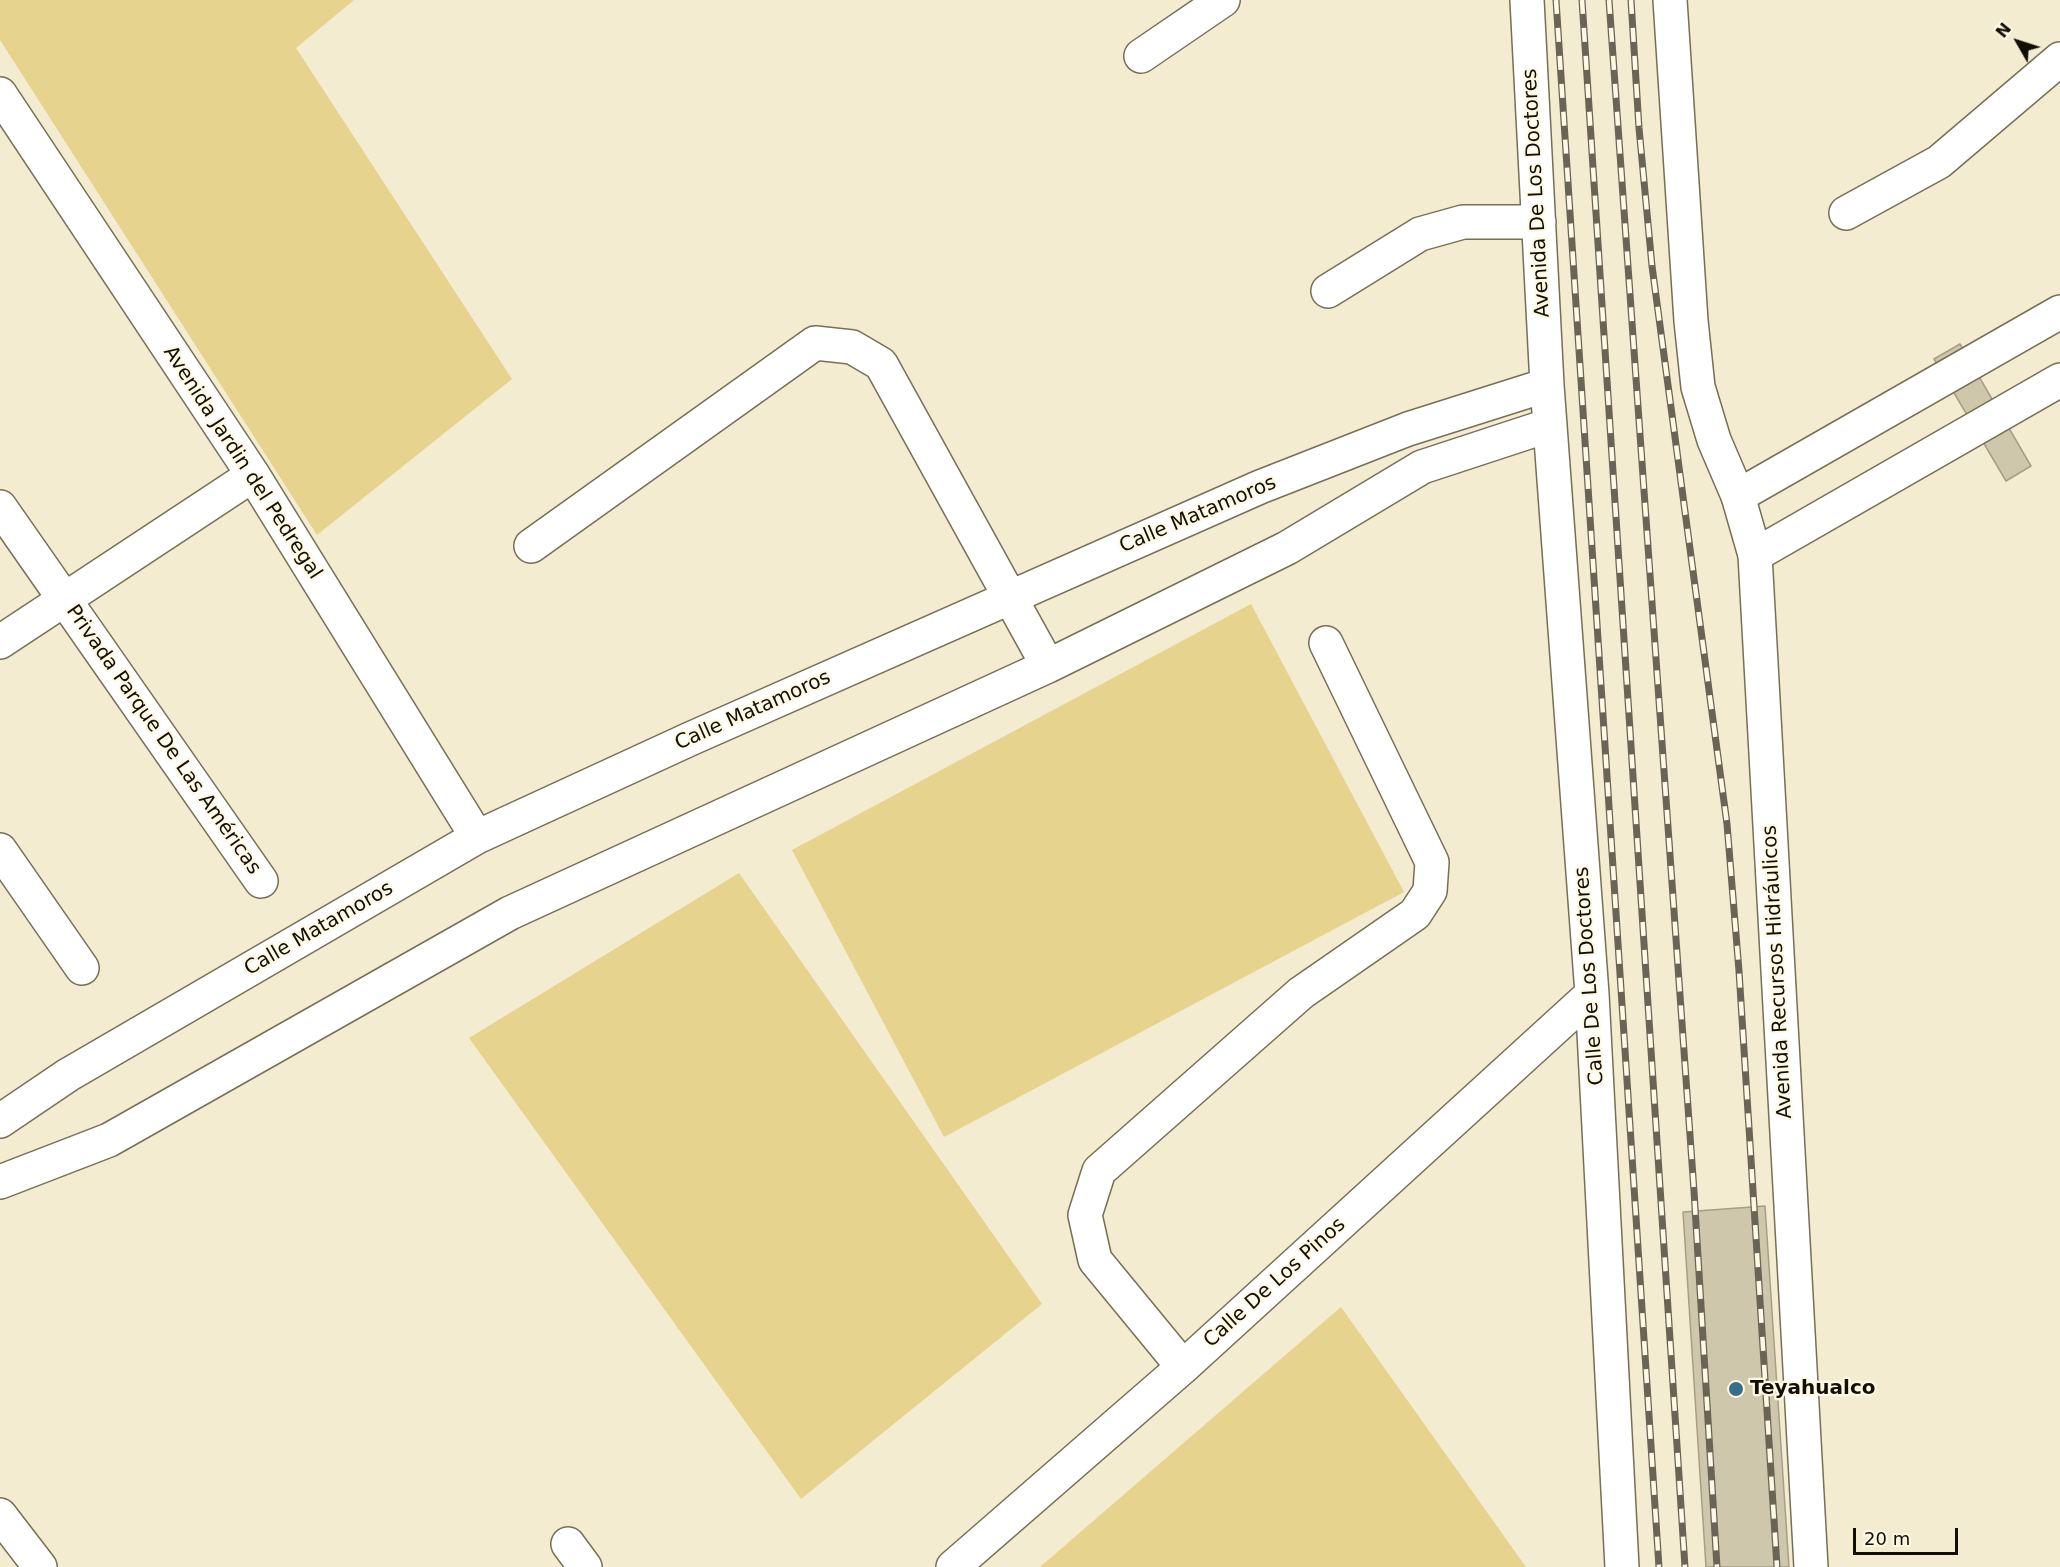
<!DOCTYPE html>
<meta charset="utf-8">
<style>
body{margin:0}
#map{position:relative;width:2060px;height:1567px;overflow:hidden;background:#f3ecd1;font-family:"DejaVu Sans",sans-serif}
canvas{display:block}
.north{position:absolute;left:1988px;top:12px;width:60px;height:60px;-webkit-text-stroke:4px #fff9e3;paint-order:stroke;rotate:309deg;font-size:16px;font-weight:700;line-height:24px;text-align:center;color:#110e06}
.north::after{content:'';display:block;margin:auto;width:21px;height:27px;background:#110e06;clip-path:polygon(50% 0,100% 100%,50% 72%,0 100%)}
.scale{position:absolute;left:1853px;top:1528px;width:105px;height:27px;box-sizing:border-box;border:3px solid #110e06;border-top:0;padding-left:8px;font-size:18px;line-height:21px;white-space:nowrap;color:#110e06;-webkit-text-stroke:4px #fff9e3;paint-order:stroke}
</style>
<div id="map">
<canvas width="2060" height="1567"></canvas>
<div class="north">N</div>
<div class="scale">20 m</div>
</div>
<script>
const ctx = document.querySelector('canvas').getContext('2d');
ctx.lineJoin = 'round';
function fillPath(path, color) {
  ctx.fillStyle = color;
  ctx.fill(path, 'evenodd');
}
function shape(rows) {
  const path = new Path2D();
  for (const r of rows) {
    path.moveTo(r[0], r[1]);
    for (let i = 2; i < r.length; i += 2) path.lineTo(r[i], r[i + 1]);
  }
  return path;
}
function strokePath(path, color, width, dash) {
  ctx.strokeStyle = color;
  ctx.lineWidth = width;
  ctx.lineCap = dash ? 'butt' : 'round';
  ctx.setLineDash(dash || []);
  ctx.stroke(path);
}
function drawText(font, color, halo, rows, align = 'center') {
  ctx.font = font + ' "DejaVu Sans",sans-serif';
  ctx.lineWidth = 4.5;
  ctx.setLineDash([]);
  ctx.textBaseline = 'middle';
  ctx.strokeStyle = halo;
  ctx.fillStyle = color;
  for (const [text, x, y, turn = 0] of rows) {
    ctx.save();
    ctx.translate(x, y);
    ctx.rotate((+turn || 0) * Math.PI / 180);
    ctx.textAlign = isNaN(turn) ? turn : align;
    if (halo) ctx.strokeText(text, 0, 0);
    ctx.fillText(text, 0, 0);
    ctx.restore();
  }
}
fillPath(shape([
 [0,0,354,0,296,48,512,379,317,535,0,40],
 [1251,604,1404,892,944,1137,792,850],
 [739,873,1042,1304,801,1499,469,1038],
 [1341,1307,1526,1567,1040,1567]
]), '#e6d38d');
const building = shape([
 [1960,344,2031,466,2006,481,1934,359,1960,344],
 [1765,1206,1789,1567,1706,1567,1683,1212,1765,1206]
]);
fillPath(building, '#cec7ac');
strokePath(building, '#a69f86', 1.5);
const minor = shape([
 [1527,0,1547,385,1592,994,1622,1567],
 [1141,56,1223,0],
 [0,94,253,475,477,837],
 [1846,213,1939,162,2060,59],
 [1328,291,1420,234,1463,222,1539,222],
 [1738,496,2060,312],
 [0,507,261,881],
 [531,546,815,343,852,347,881,364,1048,666],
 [1755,555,2060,380],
 [0,642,253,475],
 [0,850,82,968],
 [0,1121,68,1075,477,837,690,739,1260,487,1408,429,1547,385],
 [0,1182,109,1140,510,913,1048,666,1287,548,1422,467,1550,425],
 [1183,1367,1095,1260,1085,1215,1099,1171,1301,993,1415,914,1430,891,1432,862,1326,643],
 [0,1515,40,1567],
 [568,1544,585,1567],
 [953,1567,1183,1367,1592,994]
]);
const major = shape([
 [1670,0,1691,321,1698,387,1714,440,1738,496,1755,555,1811,1567]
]);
strokePath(minor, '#756f56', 36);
strokePath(major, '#756f56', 36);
strokePath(minor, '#fff', 33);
strokePath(major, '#fff', 33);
const rail = shape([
 [1556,0,1659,1567],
 [1582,0,1685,1567],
 [1609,0,1694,1191,1717,1567],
 [1631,0,1639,128,1652,266,1727,824,1739,971,1777,1567]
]);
strokePath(rail, '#696455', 7);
strokePath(rail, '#fff9e3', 4.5, [14]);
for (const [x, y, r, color] of [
 [1736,1389,8,"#366f89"]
]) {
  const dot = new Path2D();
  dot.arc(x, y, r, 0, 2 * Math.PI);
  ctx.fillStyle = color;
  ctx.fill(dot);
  strokePath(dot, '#fff9e3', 2);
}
drawText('20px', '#110e06', '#fff9e3', [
 ["Avenida De Los Doctores",1537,193,-93],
 ["Avenida Jardin del Pedregal",242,463,57],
 ["Calle Matamoros",1198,515,-23],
 ["Calle Matamoros",753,711,-24],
 ["Privada Parque De Las Américas",163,740,55],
 ["Calle Matamoros",319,929,-30],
 ["Avenida Recursos Hidráulicos",1778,972,-93],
 ["Calle De Los Doctores",1590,976,-94],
 ["Calle De Los Pinos",1275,1283,-42]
]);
drawText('bold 20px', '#110e06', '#fff9e3', [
 ["Teyahualco",1750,1389]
], 'left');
</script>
